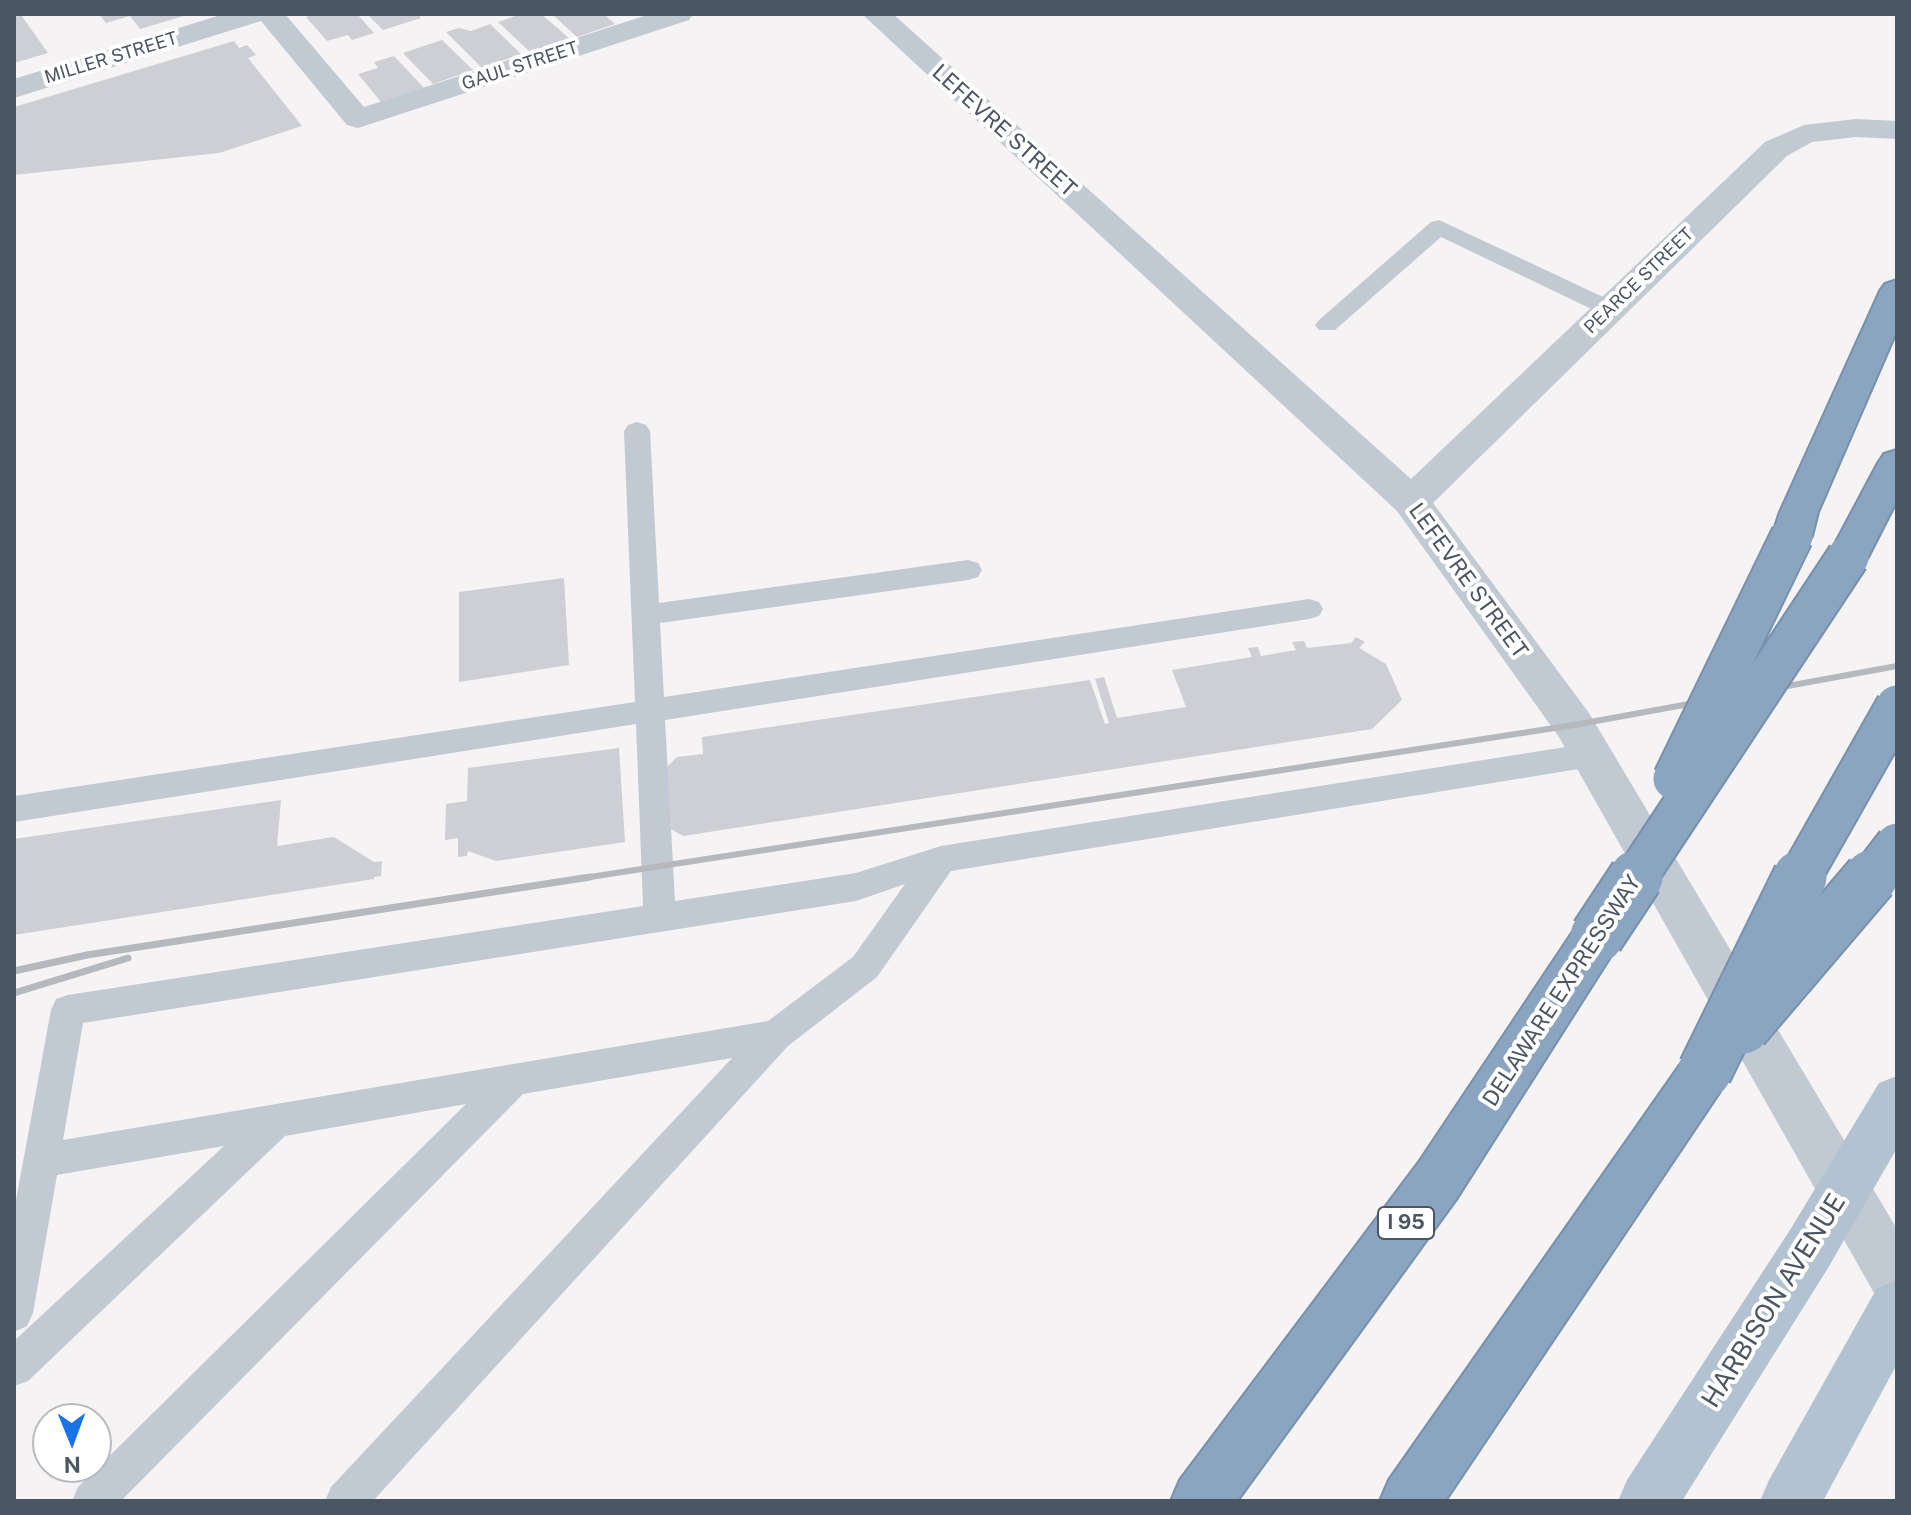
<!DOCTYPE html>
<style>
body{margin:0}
#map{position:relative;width:1911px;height:1515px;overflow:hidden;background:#f5f3f3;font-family:"Public Sans",sans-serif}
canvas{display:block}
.frame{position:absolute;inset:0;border:16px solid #4a5661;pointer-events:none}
.north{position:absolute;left:32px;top:1403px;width:80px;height:80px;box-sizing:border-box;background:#fff;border:2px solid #b7bbc0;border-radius:50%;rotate:179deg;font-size:22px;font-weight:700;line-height:32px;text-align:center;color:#4a5661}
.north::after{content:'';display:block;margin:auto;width:28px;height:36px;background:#1a73e8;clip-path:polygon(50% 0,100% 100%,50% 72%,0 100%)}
</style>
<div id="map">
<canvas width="1911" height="1515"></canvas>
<div class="frame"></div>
<div class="north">N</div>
</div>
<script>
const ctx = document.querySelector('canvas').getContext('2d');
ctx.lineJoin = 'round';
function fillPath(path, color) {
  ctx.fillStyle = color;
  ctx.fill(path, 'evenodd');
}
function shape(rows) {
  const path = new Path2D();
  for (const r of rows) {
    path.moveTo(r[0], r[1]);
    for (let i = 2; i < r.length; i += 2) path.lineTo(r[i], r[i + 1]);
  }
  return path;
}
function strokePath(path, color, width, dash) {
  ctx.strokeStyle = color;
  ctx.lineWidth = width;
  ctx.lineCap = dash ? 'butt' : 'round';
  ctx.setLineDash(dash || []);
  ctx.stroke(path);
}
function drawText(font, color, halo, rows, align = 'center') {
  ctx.font = font + ' "Public Sans",sans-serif';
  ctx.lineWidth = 8;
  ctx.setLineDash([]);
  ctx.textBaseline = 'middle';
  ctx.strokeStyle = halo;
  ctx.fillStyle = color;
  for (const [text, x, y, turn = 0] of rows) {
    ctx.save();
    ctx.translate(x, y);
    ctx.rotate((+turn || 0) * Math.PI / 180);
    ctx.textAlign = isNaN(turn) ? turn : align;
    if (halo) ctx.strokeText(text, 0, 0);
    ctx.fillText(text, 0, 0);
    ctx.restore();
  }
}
fillPath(shape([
 [99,14,187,14,187,15,140,29,130,16,106,23],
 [315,14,357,14,374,33,352,40,348,35,327,41,306,17],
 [367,14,418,14,421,18,383,30],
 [521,14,541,14,569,38,545,49,529,51,498,22],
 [552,14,604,14,615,24,577,37],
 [21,15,48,53,14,63,14,17],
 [490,24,521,54,482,68,446,32,459,28,471,31],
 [442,40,473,70,433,84,403,53],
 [234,41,239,48,247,45,256,55,248,58,302,126,219,153,14,175,14,107],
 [394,56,424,88,381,102,358,74,378,68,374,62],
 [564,578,569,665,459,682,459,592],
 [1356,637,1365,642,1359,648,1386,664,1402,700,1372,729,683,836,671,829,665,769,677,757,703,754,702,737,1090,680,1105,724,1109,723,1095,679,1104,677,1117,718,1186,707,1172,670,1252,657,1248,648,1258,647,1261,656,1296,650,1292,642,1304,641,1307,648,1351,643],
 [619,748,625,842,496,861,468,851,467,856,458,857,458,838,445,840,446,804,467,801,468,768],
 [281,800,277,846,334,837,374,862,382,861,381,876,374,877,374,879,14,935,14,839]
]), '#cdcfd5');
const motorway = shape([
 [1897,280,1897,330,1818,512,1812,536,1806,546,1792,550,1778,546,1772,536,1780,512,1880,291,1885,284,1897,280],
 [1897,450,1897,500,1868,557,1862,567,1848,571,1834,567,1828,557,1878,463,1884,454,1897,450],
 [1597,915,1614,921,1621,936,1614,951,1457,1198,1237,1501,1171,1501,1180,1480,1419,1162,1580,921,1597,915],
 [1705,1048,1723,1055,1730,1071,1723,1087,1445,1501,1380,1501,1389,1480,1687,1055,1705,1048]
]);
strokePath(motorway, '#7690ad', 4);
fillPath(shape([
 [1439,220,1618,304,1622,309,1618,314,1602,314,1441,237,1335,330,1319,330,1315,325,1319,320,1431,222,1439,220],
 [637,422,646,425,650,431,659,603,968,560,978,563,982,570,978,577,968,580,660,623,664,697,1309,599,1319,602,1323,609,1319,616,1309,619,665,720,675,901,856,873,941,846,1591,743,1602,747,1606,755,1602,763,1591,767,951,871,877,977,788,1046,373,1501,325,1501,331,1487,732,1058,523,1094,121,1501,72,1501,78,1487,466,1104,285,1136,28,1381,14,1386,14,1341,224,1146,57,1175,33,1313,27,1326,14,1332,14,1211,51,1010,56,999,68,995,643,906,636,724,14,822,14,796,635,702,624,431,628,425,637,422],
 [905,884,853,957,768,1021,63,1140,83,1023,856,901,905,884]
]), '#c1cad2');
fillPath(shape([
 [224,14,285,14,364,107,650,14,693,14,689,20,358,128,347,125,261,21,14,98,14,79,224,14]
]), '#c1cad2');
fillPath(shape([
 [862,14,893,14,1411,479,1765,142,1804,125,1856,119,1897,121,1897,139,1856,137,1812,142,1787,156,1433,503,1589,713,1897,1229,1897,1308,1878,1300,1559,737,1397,511,862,14]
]), '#c1cad2');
fillPath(shape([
 [1897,1076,1897,1148,1828,1268,1682,1501,1618,1501,1627,1480,1790,1230,1879,1083,1897,1076],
 [1897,1280,1897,1364,1823,1501,1760,1501,1769,1480,1877,1288,1897,1280]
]), '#b3c2d1');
fillPath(motorway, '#8ba5c1');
strokePath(shape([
 [577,879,1574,725,1897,666]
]), '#b5b8bd', 6);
strokePath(shape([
 [14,971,87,955,590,877],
 [14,993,128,958]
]), '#b5b8bd', 7);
const motorwayBridgeFar1 = shape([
 [1674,779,1792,536],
 [1635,879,1848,557],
 [1799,879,1897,706],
 [1870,879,1897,844]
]);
const motorwayBridge = shape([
 [1597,936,1636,877],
 [1743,1027,1871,877],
 [1705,1071,1800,877]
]);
strokePath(motorwayBridgeFar1, '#7690ad', 45, []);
strokePath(motorwayBridge, '#7690ad', 57, []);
strokePath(motorwayBridgeFar1, '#8ba5c1', 41);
strokePath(motorwayBridge, '#8ba5c1', 53);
drawText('18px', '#4a5661', '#fff', [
 ["MILLER STREET",111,58,-17],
 ["GAUL STREET",520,66,-18],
 ["PEARCE STREET",1639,281,-44]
]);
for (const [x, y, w] of [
 [1406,1223,56]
]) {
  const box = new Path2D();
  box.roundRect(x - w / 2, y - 16, w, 32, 6);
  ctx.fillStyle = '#fff';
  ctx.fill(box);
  strokePath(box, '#4a5661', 2);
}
drawText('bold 20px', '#4a5661', null, [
 ["I 95",1406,1223]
]);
drawText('22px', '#4a5661', '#fff', [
 ["LEFEVRE STREET",1004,131,42],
 ["LEFEVRE STREET",1468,581,54],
 ["DELAWARE EXPRESSWAY",1562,991,-57]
]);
drawText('26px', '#4a5661', '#fff', [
 ["HARBISON AVENUE",1774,1301,-58]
]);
</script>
